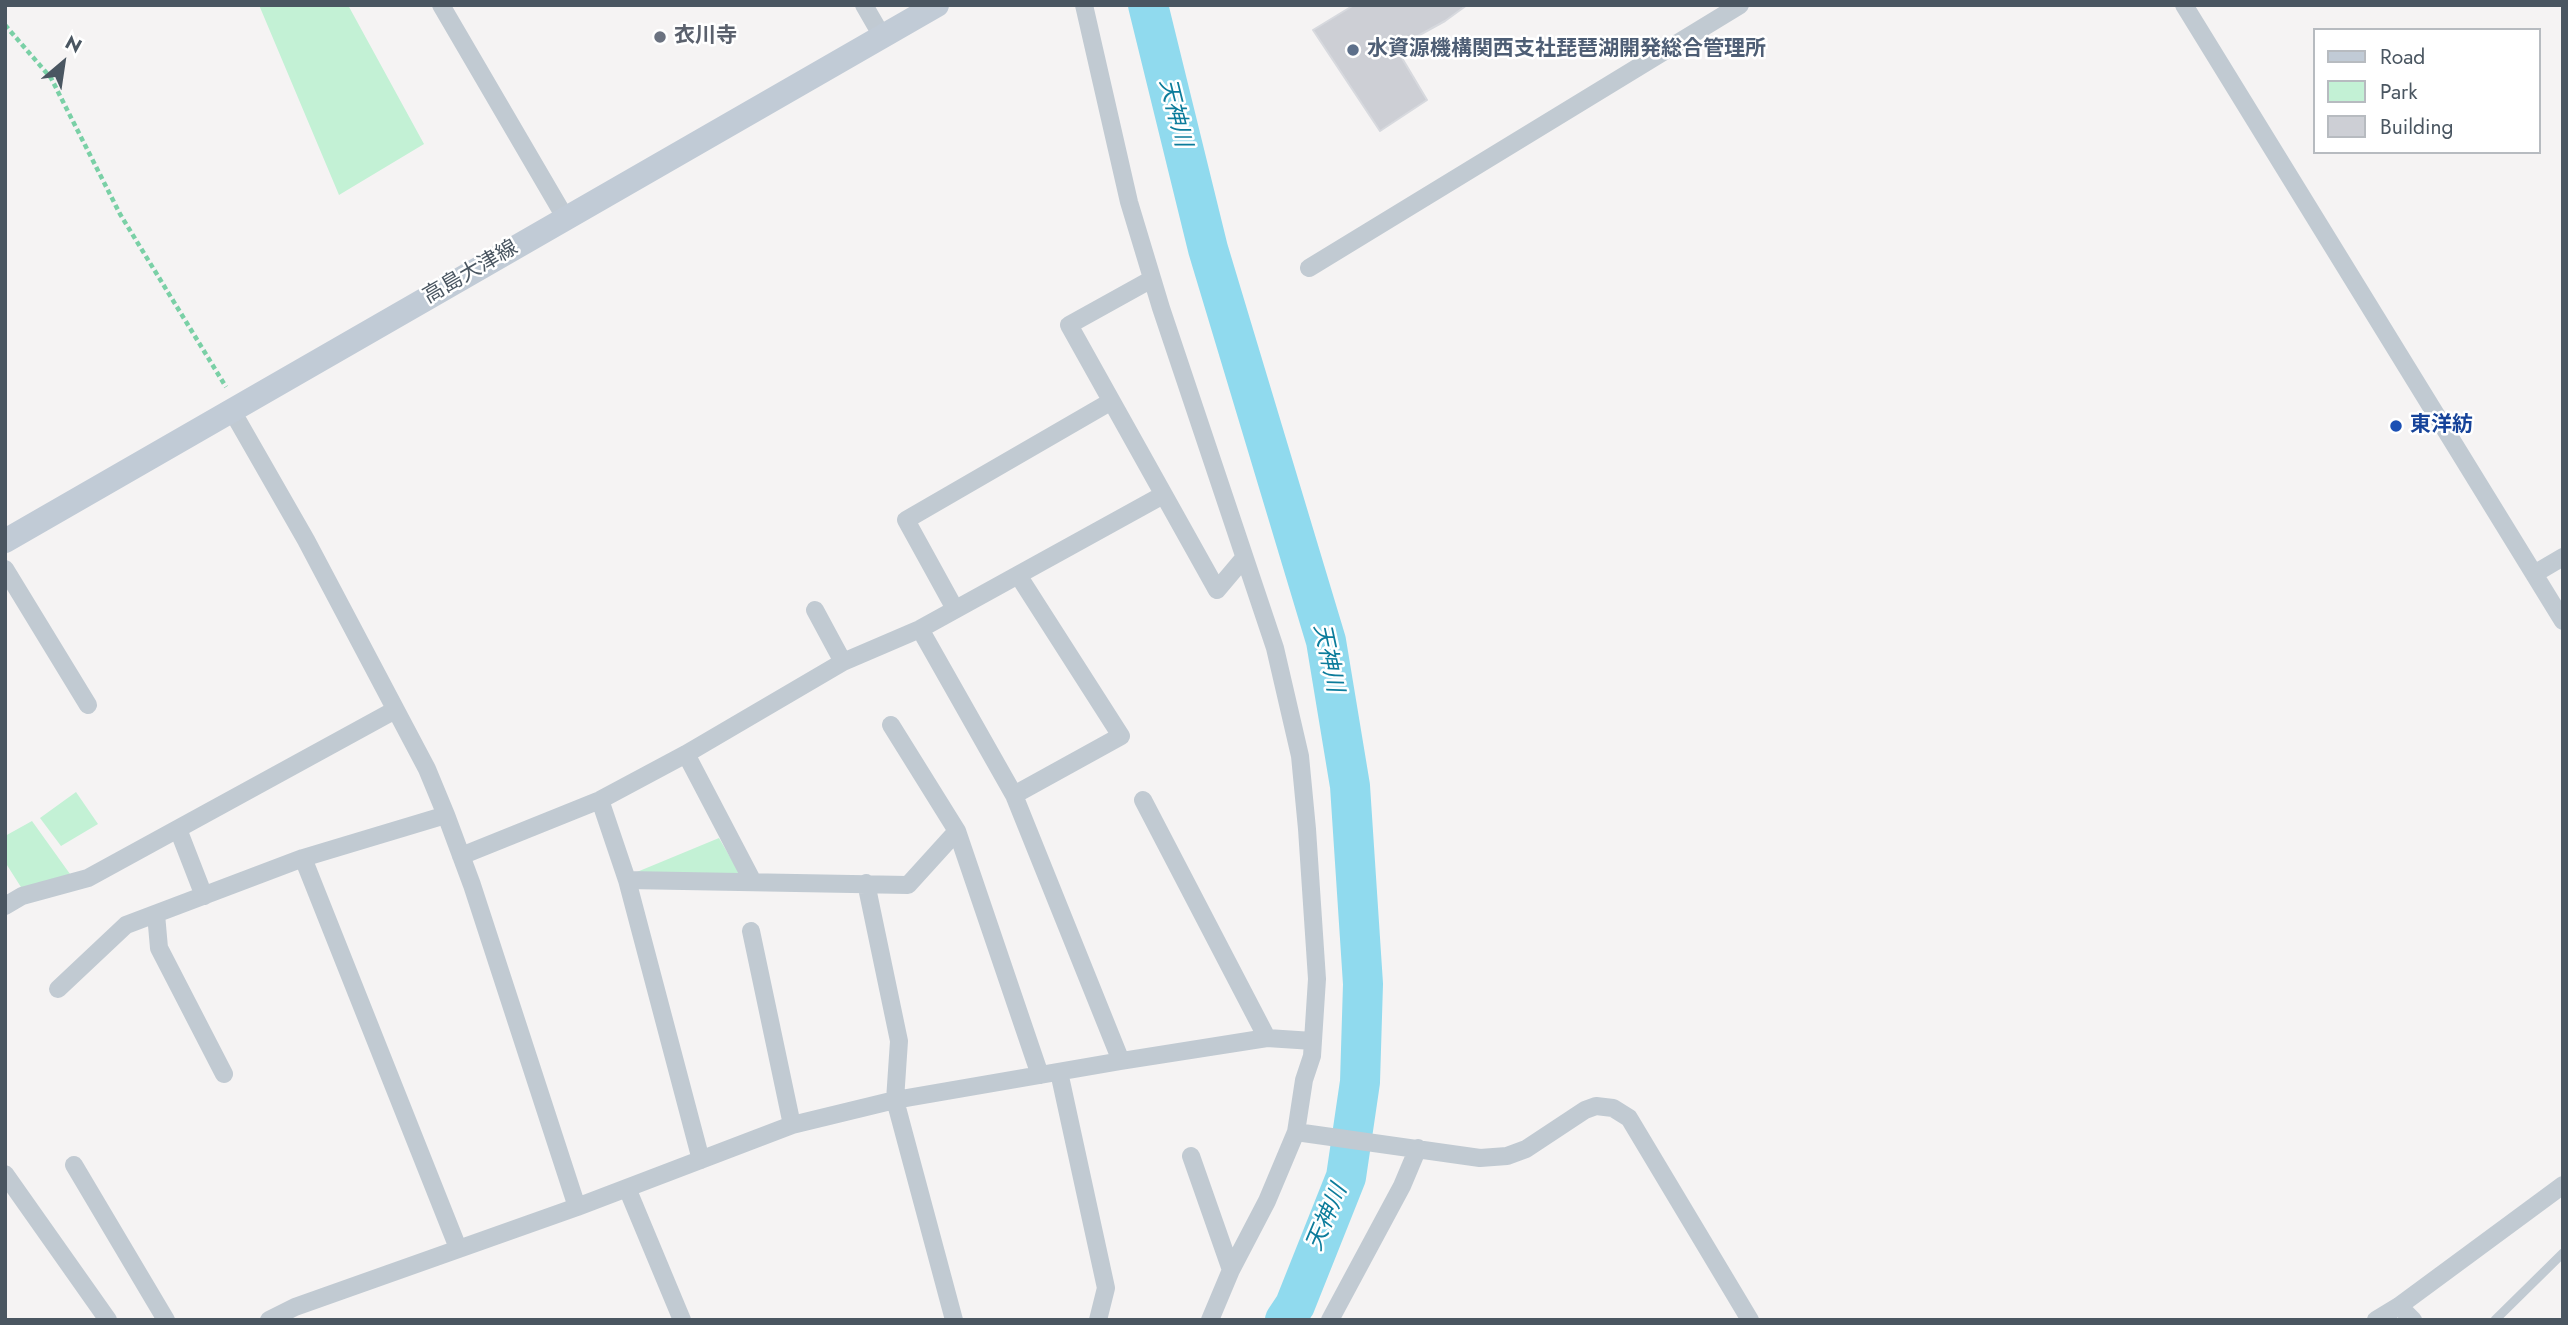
<!DOCTYPE html>
<meta charset="utf-8">
<style>
body{margin:0}
#map{position:relative;width:2568px;height:1325px;overflow:hidden;background:#f5f3f3;font-family:Jost,sans-serif}
canvas{display:block}
.frame{position:absolute;inset:0;border:7px solid #4a5661;pointer-events:none}
.legend{position:absolute;left:2313px;top:28px;width:228px;height:126px;box-sizing:border-box;background:#fff;border:2px solid #b7bbc0;margin:0;padding:9px 12px;list-style:none;font-size:21px;color:#4a5661}
.legend li{display:flex;align-items:center;gap:14px;height:35px}
.legend b{width:35px;border:2px solid #b7bbc0}
.north{position:absolute;left:28px;top:28px;width:70px;height:70px;-webkit-text-stroke:5px #fff;paint-order:stroke;rotate:29deg;font-size:19px;font-weight:700;line-height:28px;text-align:center;color:#4a5661}
.north::after{content:'';display:block;margin:auto;width:24px;height:32px;background:#4a5661;clip-path:polygon(50% 0,100% 100%,50% 72%,0 100%)}
</style>
<div id="map">
<canvas width="2568" height="1325"></canvas>
<div class="frame"></div>
<ul class="legend">
<li><b style="height:9px;background:#c1cbd6"></b>Road</li>
<li><b style="height:19px;background:#c3f1d5"></b>Park</li>
<li><b style="height:19px;background:#cdcfd5"></b>Building</li>
</ul>
<div class="north">N</div>
</div>
<script>
const ctx = document.querySelector('canvas').getContext('2d');
ctx.lineJoin = 'round';
function fillPath(path, color) {
  ctx.fillStyle = color;
  ctx.fill(path, 'evenodd');
}
function shape(rows) {
  const path = new Path2D();
  for (const r of rows) {
    path.moveTo(r[0], r[1]);
    for (let i = 2; i < r.length; i += 2) path.lineTo(r[i], r[i + 1]);
  }
  return path;
}
function strokePath(path, color, width, dash) {
  ctx.strokeStyle = color;
  ctx.lineWidth = width;
  ctx.lineCap = dash ? 'butt' : 'round';
  ctx.setLineDash(dash || []);
  ctx.stroke(path);
}
function drawText(font, color, halo, rows, align = 'center') {
  ctx.font = font + ' Jost,"Noto Sans JP",sans-serif';
  ctx.lineWidth = 5;
  ctx.setLineDash([]);
  ctx.textBaseline = 'middle';
  ctx.strokeStyle = halo;
  ctx.fillStyle = color;
  for (const [text, x, y, turn = 0] of rows) {
    ctx.save();
    ctx.translate(x, y);
    ctx.rotate((+turn || 0) * Math.PI / 180);
    ctx.textAlign = isNaN(turn) ? turn : align;
    if (halo) ctx.strokeText(text, 0, 0);
    ctx.fillText(text, 0, 0);
    ctx.restore();
  }
}
fillPath(shape([
 [259,5,348,5,424,144,339,195],
 [76,792,98,824,61,846,40,818],
 [32,821,70,874,26,895,5,862,5,836],
 [719,838,740,874,632,874]
]), '#c3f1d5');
strokePath(shape([
 [1148,5,1208,249,1326,641,1350,786,1363,984,1360,1082,1346,1177,1295,1305,1285,1320]
]), '#90daee', 40);
const building = shape([
 [1354,5,1467,5,1445,21,1396,48,1427,100,1380,131,1313,30,1354,5]
]);
fillPath(building, '#cdcfd5');
strokePath(building, '#d7d9de', 2);
strokePath(shape([
 [5,25,51,78,120,214,226,387]
]), '#7ad0a6', 4.5, [5, 3.5]);
strokePath(shape([
 [2495,1320,2563,1253]
]), '#c1cad2', 9);
strokePath(shape([
 [441,5,566,219],
 [864,5,883,38],
 [1084,5,1129,202,1161,308,1275,648,1300,756,1307,829,1317,979,1312,1056,1304,1080,1296,1132,1267,1201,1231,1270,1210,1320],
 [2184,5,2563,621],
 [1309,268,1740,5],
 [1152,279,1069,325,1217,590,1244,558],
 [231,409,306,540,427,769,446,815,472,885,577,1207],
 [5,569,88,705],
 [2534,574,2563,557],
 [955,609,906,520,1110,402],
 [815,610,843,662],
 [920,629,1014,795,1121,1061],
 [891,725,957,831],
 [686,754,753,882],
 [1014,795,1121,736,1018,575],
 [600,800,627,880,701,1160],
 [1143,800,1267,1038],
 [178,829,204,896],
 [461,856,600,800,686,754,843,662,920,629,1163,495],
 [303,858,458,1248],
 [627,880,908,885,957,831,1040,1075],
 [866,883,899,1041,895,1100,954,1320],
 [5,906,22,896,88,878,395,710],
 [156,914,159,948,224,1074],
 [751,931,792,1125],
 [58,989,126,925,303,858,446,815],
 [1059,1072,1106,1288,1098,1320],
 [1296,1132,1480,1158,1507,1156,1526,1149,1585,1110,1596,1106,1613,1108,1629,1118,1750,1320],
 [1191,1156,1231,1270],
 [74,1165,166,1320],
 [5,1174,108,1320],
 [627,1188,682,1320],
 [2399,1306,2413,1320],
 [269,1320,295,1307,577,1207,792,1125,895,1100,1121,1061,1267,1038,1313,1041],
 [1330,1320,1402,1186,1418,1148],
 [2376,1320,2399,1306,2563,1185]
]), '#c1cad2', 18);
strokePath(shape([
 [5,541,937,5]
]), '#c1cbd6', 24);
for (const [x, y, r, color] of [
 [660,37,7,"#6b7280"],
 [1353,50,7,"#5c6f8a"],
 [2396,426,7,"#1a4fb4"]
]) {
  const dot = new Path2D();
  dot.arc(x, y, r, 0, 2 * Math.PI);
  ctx.fillStyle = color;
  ctx.fill(dot);
  strokePath(dot, '#fff', 2.5);
}
drawText('bold 21px', '#5b616d', '#fff', [
 ["衣川寺",674,37]
], 'left');
drawText('bold 21px', '#4e5e75', '#fff', [
 ["水資源機構関西支社琵琶湖開発総合管理所",1367,50]
], 'left');
drawText('21px', '#4a5661', '#fff', [
 ["高島大津線",471,273,-30]
]);
drawText('bold 21px', '#164399', '#fff', [
 ["東洋紡",2410,426]
], 'left');
drawText('italic 23px', '#0c7c9b', '#fff', [
 ["天神川",1174,113,76],
 ["天神川",1327,658,78],
 ["天神川",1328,1218,-67]
]);
</script>
